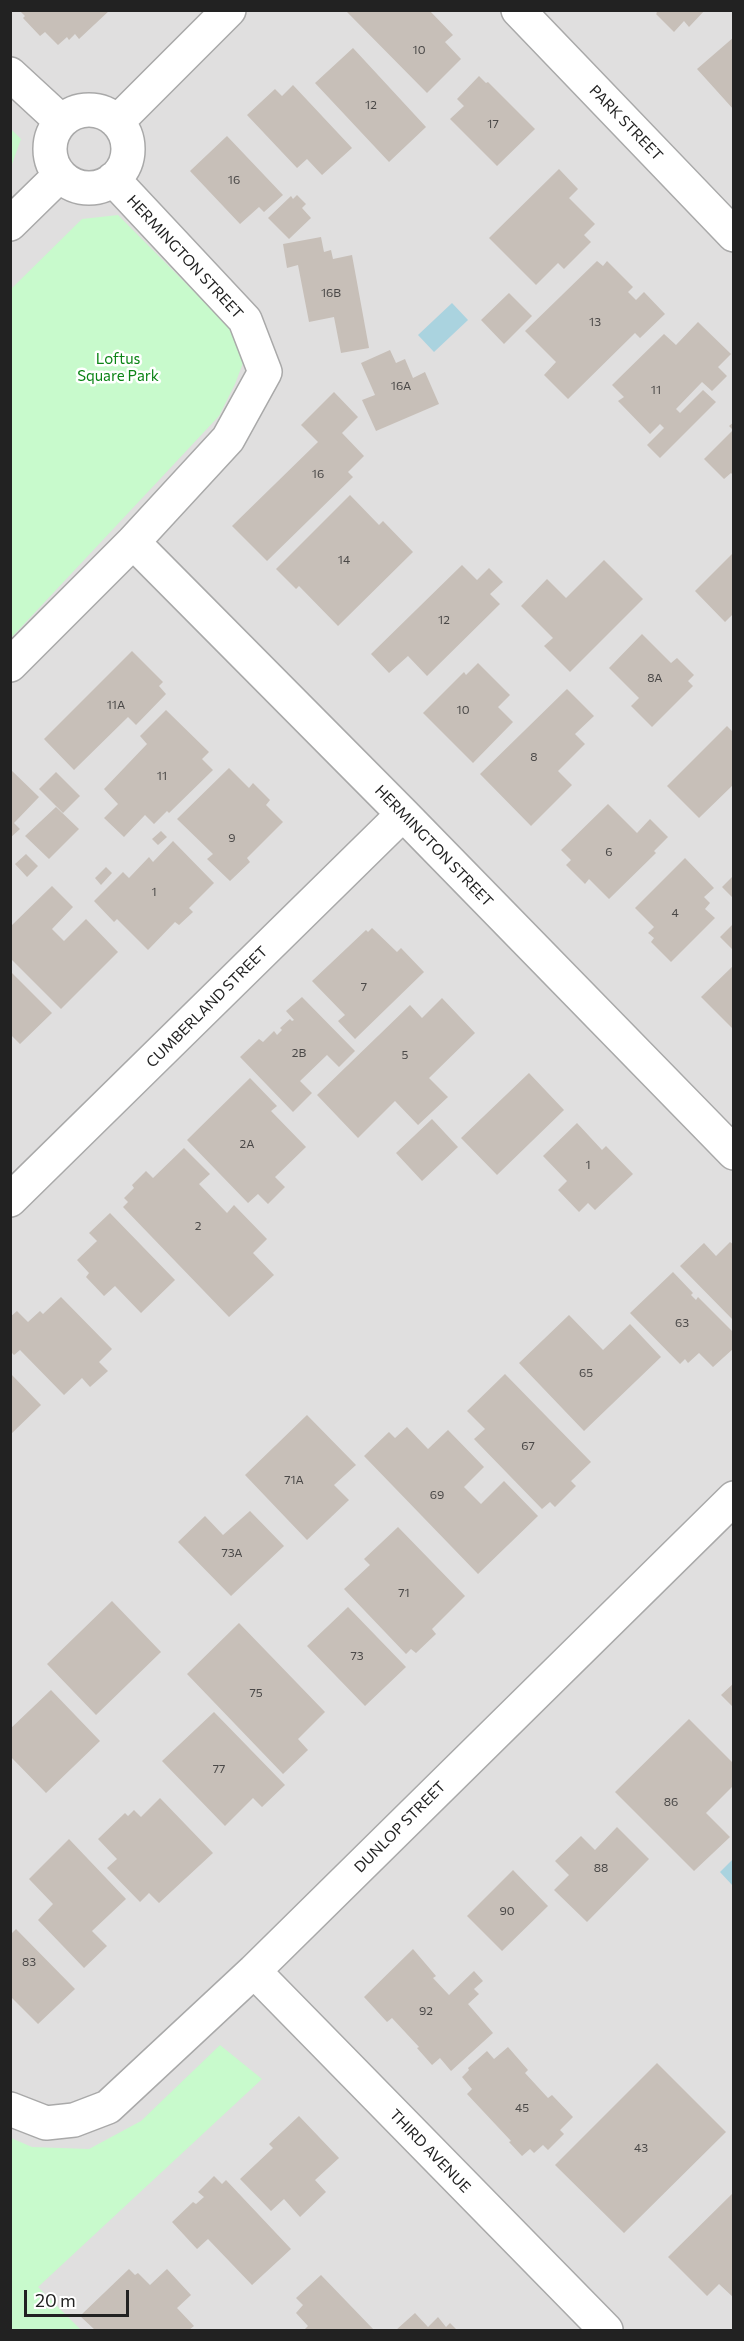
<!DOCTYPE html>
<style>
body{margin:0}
#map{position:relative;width:744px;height:2341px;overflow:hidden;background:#f2efe9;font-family:Commissioner,sans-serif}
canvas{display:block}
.frame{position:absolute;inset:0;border:12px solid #222;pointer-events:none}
.scale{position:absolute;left:24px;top:2290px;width:105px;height:27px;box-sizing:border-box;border:3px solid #222;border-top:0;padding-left:8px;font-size:18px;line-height:21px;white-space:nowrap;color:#222;-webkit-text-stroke:4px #fff;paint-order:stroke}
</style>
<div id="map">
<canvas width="744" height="2341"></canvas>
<div class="frame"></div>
<div class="scale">20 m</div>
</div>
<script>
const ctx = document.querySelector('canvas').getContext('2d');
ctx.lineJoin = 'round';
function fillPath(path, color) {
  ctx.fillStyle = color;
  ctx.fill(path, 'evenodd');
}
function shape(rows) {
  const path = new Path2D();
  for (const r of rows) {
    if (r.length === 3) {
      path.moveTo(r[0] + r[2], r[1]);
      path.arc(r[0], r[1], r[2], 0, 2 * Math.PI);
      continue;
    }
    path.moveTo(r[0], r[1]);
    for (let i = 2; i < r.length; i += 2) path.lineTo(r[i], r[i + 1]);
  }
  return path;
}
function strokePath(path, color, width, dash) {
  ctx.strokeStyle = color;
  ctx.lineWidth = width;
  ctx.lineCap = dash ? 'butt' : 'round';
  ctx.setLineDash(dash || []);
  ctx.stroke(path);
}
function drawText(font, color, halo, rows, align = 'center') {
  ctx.font = font + ' Commissioner,sans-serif';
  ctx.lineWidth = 5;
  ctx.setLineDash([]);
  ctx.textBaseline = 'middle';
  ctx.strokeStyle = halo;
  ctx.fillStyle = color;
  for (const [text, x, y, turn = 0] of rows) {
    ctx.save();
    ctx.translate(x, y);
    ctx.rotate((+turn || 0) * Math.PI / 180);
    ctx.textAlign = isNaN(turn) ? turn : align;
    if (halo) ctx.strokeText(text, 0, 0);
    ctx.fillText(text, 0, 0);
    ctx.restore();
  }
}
fillPath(shape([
 [11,11,733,11,733,2330,11,2330]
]), '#e0dfdf');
fillPath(shape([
 [10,128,21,139,11,167,10,167],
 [118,215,232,330,243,363,235,384,219,416,11,638,11,289,82,219],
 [220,2045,262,2079,38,2287,81,2330,11,2330,11,2138,32,2147,89,2149,141,2121]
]), '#c8facc');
fillPath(shape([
 [452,303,468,320,434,352,418,335],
 [733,1859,733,1886,720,1872]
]), '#aad3df');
fillPath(shape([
 [19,10,110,10,79,39,75,34,69,40,67,37,58,45,45,32,40,36,23,18,25,16],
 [349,10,429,10,453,35,445,42,461,59,427,93,347,12],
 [655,10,705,10,689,27,684,21,674,32,656,14,657,13],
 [734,37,734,110,697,69],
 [353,48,426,127,389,162,315,83],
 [479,76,486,83,488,82,535,129,497,166,450,119,464,106,457,99],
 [293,85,352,148,322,175,307,159,297,168,247,115,275,89,282,96],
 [227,136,283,195,264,212,259,207,240,224,190,171],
 [559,169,578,189,569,198,595,224,584,235,591,242,564,269,558,263,536,285,489,238],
 [297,195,306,204,302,208,311,218,289,239,268,218,291,196,293,199],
 [321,237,324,252,331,250,333,259,352,255,369,348,341,353,334,317,309,322,298,265,287,268,283,244],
 [597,261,603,266,607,261,633,287,628,292,636,300,644,292,665,314,640,338,635,333,568,399,544,375,556,362,525,331],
 [509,293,532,316,504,344,481,320],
 [698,322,731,354,718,367,727,376,712,391,702,382,676,409,680,413,703,390,716,402,660,458,647,445,664,428,660,424,650,434,618,401,624,397,612,385,664,334,676,345],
 [390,350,396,363,405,359,413,378,425,372,439,404,376,431,362,400,375,395,361,363],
 [334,392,358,417,342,433,364,456,348,472,353,477,267,561,232,526,318,442,301,425],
 [734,422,734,476,731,473,724,479,704,459,733,430,729,426],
 [350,495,379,525,383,521,413,552,338,626,299,586,296,589,276,569],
 [734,552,734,613,725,622,695,591],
 [604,560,643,599,570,672,544,646,553,638,521,606,547,579,566,598],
 [462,565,477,580,489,568,503,582,490,594,500,604,427,676,408,656,389,673,371,654],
 [642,634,671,663,677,658,694,675,688,681,693,686,652,727,631,706,639,698,609,668],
 [132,651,163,682,159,686,166,694,136,725,128,717,74,770,44,739],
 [478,663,510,695,498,707,513,722,473,763,423,713,464,672,466,675],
 [567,689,594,716,575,734,585,744,558,771,572,785,531,826,480,774],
 [166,710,209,752,202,759,213,770,169,813,167,811,154,824,145,815,124,837,104,818,118,804,104,789,147,744,140,736],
 [727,726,734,733,734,784,699,818,667,786],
 [229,768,249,788,253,783,270,800,266,805,283,822,247,858,250,862,230,881,207,859,213,854,177,819],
 [10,769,39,797,14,823,20,829,10,838],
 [56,772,80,796,63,813,39,789],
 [608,804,637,833,650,819,668,837,654,851,656,853,609,899,589,879,585,884,566,865,571,860,561,850],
 [56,807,79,829,49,859,25,836],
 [161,831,167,837,158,845,152,839],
 [173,841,214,883,189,908,193,912,179,925,175,922,148,950,117,919,114,922,94,901,123,872,129,878,149,857,153,862],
 [26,854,38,866,27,877,15,864],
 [685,858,714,888,704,897,710,903,705,909,715,918,671,962,651,942,654,938,648,933,654,927,635,908],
 [106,867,112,873,101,885,95,878],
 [734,875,734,899,722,887],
 [52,886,73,907,52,929,64,941,86,919,118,952,61,1009,10,958,10,927],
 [734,923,734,951,720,937],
 [372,928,397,952,401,948,424,972,355,1039,338,1021,345,1015,312,981,366,930,368,932],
 [734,965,734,1030,701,997],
 [10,971,52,1013,20,1044,10,1034],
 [302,997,355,1051,339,1067,327,1055,300,1081,312,1093,293,1112,240,1057,259,1039,263,1042,274,1031,277,1035,282,1030,280,1028,290,1019,292,1021,294,1020,286,1011],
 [442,998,475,1033,429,1078,448,1097,418,1125,395,1101,358,1138,317,1095,410,1005,422,1018],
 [529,1073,564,1110,497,1175,461,1138],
 [250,1078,277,1106,271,1111,306,1147,275,1177,285,1187,268,1204,258,1194,248,1203,187,1140],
 [432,1119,458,1147,422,1181,396,1153],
 [577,1123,602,1150,606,1146,633,1174,595,1210,588,1203,579,1212,558,1190,567,1181,543,1156],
 [184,1148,210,1174,199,1184,227,1213,234,1205,267,1239,253,1253,274,1275,229,1317,123,1207,128,1202,124,1198,134,1188,132,1185,146,1171,153,1178],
 [110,1213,175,1280,141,1313,115,1286,104,1296,86,1277,89,1273,77,1260,97,1241,89,1233],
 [730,1242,734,1245,734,1321,680,1266,704,1243,716,1256],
 [673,1272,693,1293,691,1295,696,1300,698,1297,734,1333,734,1348,713,1367,699,1353,688,1363,685,1359,680,1364,630,1313],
 [61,1297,112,1349,99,1362,108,1371,90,1387,82,1378,64,1395,20,1350,14,1355,10,1351,10,1317,17,1311,28,1322,40,1311,43,1314],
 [569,1315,603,1350,630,1324,661,1357,584,1431,519,1363],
 [10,1373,41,1405,10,1435],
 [505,1374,591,1462,571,1481,576,1486,555,1507,550,1502,542,1509,474,1439,485,1429,467,1411],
 [307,1415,356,1465,334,1485,349,1500,307,1540,245,1475],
 [407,1427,428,1449,448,1430,484,1467,464,1487,481,1504,504,1481,538,1516,478,1574,364,1456,389,1432,395,1438],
 [250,1511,284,1546,231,1596,178,1542,205,1516,223,1535],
 [398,1527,465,1596,432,1629,436,1634,416,1653,411,1649,406,1654,344,1589,370,1565,364,1559],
 [112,1601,161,1652,96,1715,47,1664],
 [348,1607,406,1667,365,1706,307,1646],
 [239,1623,325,1712,298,1739,308,1750,283,1774,187,1674],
 [734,1683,734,1708,721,1695],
 [51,1690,100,1741,46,1793,10,1756,10,1729],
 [214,1712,285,1785,262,1807,253,1798,225,1826,162,1761],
 [689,1719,734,1764,734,1785,706,1813,730,1837,694,1871,615,1792],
 [160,1798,213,1853,159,1903,149,1893,140,1902,107,1868,117,1859,98,1839,125,1813,128,1816,134,1810,141,1817],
 [617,1827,649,1859,587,1922,554,1890,569,1875,555,1861,581,1836,595,1850],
 [69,1839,126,1899,92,1931,107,1946,84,1968,38,1920,53,1904,29,1879],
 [513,1870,548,1906,502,1951,467,1916],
 [16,1929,75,1989,38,2024,10,1996,10,1935],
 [413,1949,436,1976,433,1978,449,1995,474,1971,483,1981,474,1989,479,1994,468,2004,493,2033,451,2071,440,2058,432,2065,417,2048,419,2047,392,2018,387,2022,364,1997],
 [508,2047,528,2070,525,2073,548,2098,552,2095,573,2117,560,2130,564,2134,548,2150,543,2145,534,2153,530,2149,522,2156,509,2142,511,2141,467,2094,472,2089,462,2077,469,2070,468,2068,487,2051,494,2059],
 [657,2063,726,2132,624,2233,555,2165],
 [299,2116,339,2158,315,2180,326,2192,300,2217,284,2199,271,2211,240,2179,273,2148,269,2144],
 [214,2176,222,2184,226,2180,291,2249,252,2285,208,2239,197,2249,172,2222,193,2202,196,2204,204,2197,198,2192],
 [734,2192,734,2298,719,2284,707,2296,668,2257],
 [129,2269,135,2275,138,2273,150,2285,167,2269,191,2295,177,2308,194,2326,189,2330,95,2330,80,2316],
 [321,2275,374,2330,304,2330,308,2326,296,2313,303,2305,296,2298],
 [415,2313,428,2327,438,2317,446,2327,450,2323,457,2330,396,2330]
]), '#c7bfb8');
const minor = shape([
 [518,10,734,235],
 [10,74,61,121],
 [89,149,39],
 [117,122,229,10],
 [10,224,60,175],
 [133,542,403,814,734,1153],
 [10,665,133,542,228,439,265,372,245,320,113,179],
 [10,1200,403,814],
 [254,1971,606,2330],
 [10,2109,46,2123,74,2120,108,2107,254,1971,734,1498]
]);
strokePath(minor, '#a9a9a9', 36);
strokePath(minor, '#fff', 33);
drawText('12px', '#4b4948', null, [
 ["10",419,50],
 ["12",371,105],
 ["17",493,124],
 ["16",234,180],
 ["16B",331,293],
 ["13",595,322],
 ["16A",401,386],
 ["11",656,390],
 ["16",318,474],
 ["14",344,560],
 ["12",444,620],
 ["8A",655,678],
 ["11A",116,705],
 ["10",463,710],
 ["8",534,757],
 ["11",162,776],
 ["9",232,838],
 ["6",609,852],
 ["1",154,892],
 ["4",675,913],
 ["7",364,987],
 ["2B",299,1053],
 ["5",405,1055],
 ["2A",247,1144],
 ["1",588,1165],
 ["2",198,1226],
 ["63",682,1323],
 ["65",586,1373],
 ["67",528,1446],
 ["71A",294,1480],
 ["69",437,1495],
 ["73A",232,1553],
 ["71",404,1593],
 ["73",357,1656],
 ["75",256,1693],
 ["77",219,1769],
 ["86",671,1802],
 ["88",601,1868],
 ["90",507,1911],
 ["83",29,1962],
 ["92",426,2011],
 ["45",522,2108],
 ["43",641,2148]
]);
drawText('15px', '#222', '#fff', [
 ["PARK STREET",626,123,46],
 ["HERMINGTON STREET",185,257,47],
 ["HERMINGTON STREET",434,846,46],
 ["CUMBERLAND STREET",207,1007,-45],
 ["DUNLOP STREET",400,1827,-45],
 ["THIRD AVENUE",430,2151,46]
]);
drawText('15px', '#0c8416', '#fff', [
 ["Loftus",118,359],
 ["Square Park",118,376]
]);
</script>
